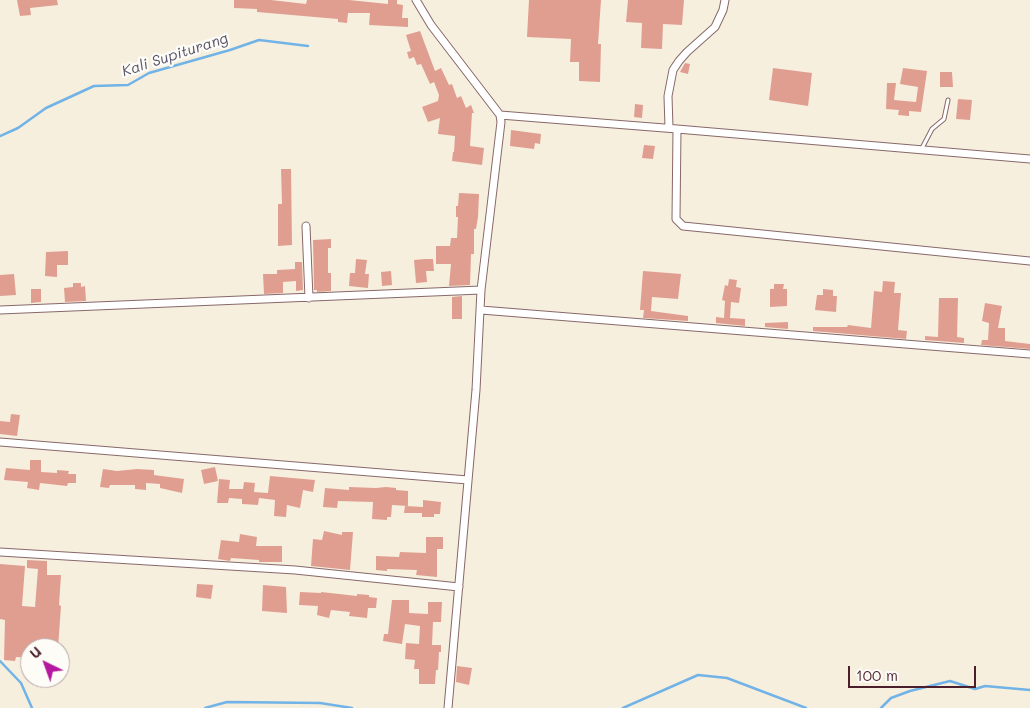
<!DOCTYPE html>
<style>
body{margin:0}
#map{position:relative;width:1030px;height:708px;overflow:hidden;background:#f7efde;font-family:Mali,sans-serif}
canvas{display:block}
.north{position:absolute;left:20px;top:638px;width:50px;height:50px;box-sizing:border-box;background:#fdfcf7;border:1px solid #b5a4a5;border-radius:50%;rotate:318deg;font-size:14px;font-weight:700;line-height:20px;text-align:center;color:#4a1f2b}
.north::after{content:'';display:block;margin:auto;width:18px;height:22px;background:#b5179e;clip-path:polygon(50% 0,100% 100%,50% 72%,0 100%)}
.scale{position:absolute;left:848px;top:666px;width:128px;height:22px;box-sizing:border-box;border:2px solid #4a1f2b;border-top:0;padding-left:6px;font-size:15px;line-height:18px;white-space:nowrap;color:#4a1f2b;-webkit-text-stroke:4px #fdfcf7;paint-order:stroke}
</style>
<div id="map">
<canvas width="1030" height="708"></canvas>
<div class="north">U</div>
<div class="scale">100 m</div>
</div>
<script>
const ctx = document.querySelector('canvas').getContext('2d');
ctx.lineJoin = 'round';
function shape(rows) {
  const path = new Path2D();
  for (const r of rows) {
    path.moveTo(r[0], r[1]);
    for (let i = 2; i < r.length; i += 2) path.lineTo(r[i], r[i + 1]);
  }
  return path;
}
function strokePath(path, color, width, dash) {
  ctx.strokeStyle = color;
  ctx.lineWidth = width;
  ctx.lineCap = dash ? 'butt' : 'round';
  ctx.setLineDash(dash || []);
  ctx.stroke(path);
}
function fillPath(path, color) {
  ctx.fillStyle = color;
  ctx.fill(path, 'evenodd');
}
function drawText(font, color, halo, rows, align = 'center') {
  ctx.font = font + ' Mali,sans-serif';
  ctx.lineWidth = 4.5;
  ctx.setLineDash([]);
  ctx.textBaseline = 'middle';
  ctx.strokeStyle = halo;
  ctx.fillStyle = color;
  for (const [text, x, y, turn = 0] of rows) {
    ctx.save();
    ctx.translate(x, y);
    ctx.rotate((+turn || 0) * Math.PI / 180);
    ctx.textAlign = isNaN(turn) ? turn : align;
    if (halo) ctx.strokeText(text, 0, 0);
    ctx.fillText(text, 0, 0);
    ctx.restore();
  }
}
strokePath(shape([
 [0,136,18,128,46,108,94,86,128,85,149,73,230,50,259,40,308,46],
 [0,661,21,683,32,708],
 [205,708,227,702,320,703,352,708],
 [623,708,698,675,727,678,806,708],
 [881,708,891,698,910,691,950,681,975,689,985,686,1030,690]
]), '#71b3e6', 2.5);
fillPath(shape([
 [17,0,57,0,58,5,30,8,31,15,20,16],
 [234,0,271,0,306,4,307,0,349,0,388,4,388,0,397,0,397,4,403,5,402,18,408,18,408,27,369,25,370,13,348,13,347,23,338,22,338,19,257,12,257,9,234,8],
 [529,0,601,0,598,44,601,44,600,82,579,81,579,62,570,62,571,39,527,37],
 [628,0,684,0,682,25,663,24,662,49,641,48,642,23,626,22],
 [420,31,435,71,441,68,449,85,452,84,457,98,461,96,466,108,471,105,474,113,472,113,470,146,484,148,482,165,452,161,453,152,454,152,455,136,438,134,440,118,428,122,422,107,438,101,439,95,434,82,430,84,421,64,417,65,414,57,409,59,407,52,411,51,406,35],
 [685,63,690,64,688,74,680,72],
 [773,68,812,73,808,106,769,100],
 [903,68,927,71,921,112,909,111,909,116,898,115,899,110,886,109,887,83,896,83,894,100,916,102,918,87,900,84],
 [940,72,952,72,953,87,940,87],
 [958,99,972,100,970,120,956,119],
 [635,104,643,105,642,118,634,117],
 [511,130,541,134,540,144,535,143,534,149,510,146],
 [644,145,655,146,653,159,642,158],
 [281,169,291,169,292,245,278,246,278,204,282,204],
 [459,193,479,194,478,217,476,229,474,229,474,254,471,254,470,285,449,286,451,264,436,264,436,246,450,246,451,238,457,238,458,217,456,217,456,206,458,206],
 [331,239,331,248,328,248,328,273,331,273,331,291,317,292,317,290,314,290,313,240],
 [68,251,68,265,57,265,57,277,45,276,46,252],
 [356,259,367,260,365,274,369,274,368,288,349,286,350,273,355,273],
 [425,259,433,259,434,271,426,271,427,282,416,283,414,260],
 [295,262,302,262,303,290,296,291,296,281,283,282,283,293,264,294,263,274,277,274,277,270,295,269],
 [391,271,392,285,382,286,381,272],
 [643,271,681,274,678,299,652,297,651,311,688,316,688,321,643,318,644,310,640,310],
 [14,274,16,295,0,296,0,275],
 [729,279,737,280,736,287,741,288,739,303,731,302,730,318,745,319,745,326,716,323,716,317,724,318,725,301,722,300,725,285,728,286],
 [883,281,895,282,894,293,901,293,898,330,907,331,906,339,813,331,813,327,847,327,848,325,871,328,874,291,882,292],
 [73,283,81,283,81,287,85,286,86,301,65,302,64,288,73,287],
 [774,284,784,284,783,289,787,289,787,306,770,307,770,289,774,289],
 [31,289,41,289,41,302,31,303],
 [823,289,833,290,833,296,837,296,836,312,815,310,817,295,823,295],
 [462,296,462,319,452,319,452,297],
 [939,298,958,298,957,337,964,338,964,343,925,340,925,336,938,337],
 [985,303,1002,306,998,328,1005,328,1005,341,1030,344,1030,349,981,345,982,340,988,340,989,323,982,321],
 [788,322,788,329,765,327,765,323],
 [11,414,20,415,17,436,0,434,0,421,10,422],
 [30,460,41,460,41,472,57,473,57,470,69,471,68,474,76,474,76,483,68,483,67,486,40,483,39,490,27,488,28,482,4,480,6,468,30,470],
 [215,467,218,481,204,484,201,470],
 [103,469,117,471,137,469,154,470,154,475,184,479,182,493,160,488,160,484,146,483,146,490,135,489,135,485,110,485,109,488,100,487],
 [270,476,315,480,313,492,303,490,300,508,287,505,286,517,274,516,275,500,259,498,258,505,242,504,242,499,229,498,228,503,217,503,219,479,230,480,229,489,243,489,244,482,255,483,254,492,268,493],
 [349,487,376,488,386,487,396,488,396,490,408,491,408,506,392,505,391,517,387,517,387,520,372,519,373,502,338,501,337,508,323,507,325,488,349,490],
 [423,500,441,502,440,514,434,514,434,517,422,517,422,513,404,513,405,506,423,507],
 [324,531,342,535,342,532,353,532,350,570,311,566,313,539,322,540],
 [240,534,257,537,256,546,282,546,282,562,259,562,259,560,231,558,230,561,218,559,221,540,239,542],
 [426,537,443,537,443,549,437,549,437,577,416,575,417,570,387,569,387,571,376,570,376,556,399,557,400,552,426,553],
 [27,560,47,561,47,575,61,575,59,605,61,606,58,648,30,648,30,658,16,657,15,661,4,660,5,620,0,619,0,564,25,566,22,606,35,607,38,569,27,568],
 [197,584,213,585,211,599,196,597],
 [263,585,286,587,287,613,262,611],
 [300,592,321,593,321,592,357,596,357,594,369,595,369,597,377,598,376,608,368,608,367,618,349,616,350,612,331,610,329,618,317,615,318,606,299,605],
 [392,600,409,600,409,613,428,614,428,602,442,602,441,622,433,622,432,645,441,645,441,652,439,652,438,670,436,670,435,684,419,684,419,669,414,669,415,660,405,659,406,643,419,644,420,626,405,624,402,644,383,641,384,634,388,634],
 [457,666,472,668,469,685,456,682]
]), '#e09e91');
const service = shape([
 [921,150,932,129,944,119,948,100]
]);
const minor = shape([
 [416,0,431,25,500,115,501,122,481,290,476,390,448,708],
 [500,115,677,129,676,219,683,226,1030,261],
 [669,128,668,96,673,70,679,61,687,52,715,27,723,10,725,0],
 [677,129,1030,159],
 [306,226,309,298],
 [0,310,481,290],
 [481,310,1030,354],
 [0,442,468,480],
 [0,552,295,570,459,587]
]);
strokePath(service, '#87686a', 5);
strokePath(minor, '#87686a', 9);
strokePath(service, '#fff', 3);
strokePath(minor, '#fff', 7);
drawText('italic 15px', '#58536c', '#fdfcf7', [
 ["Kali Supiturang",175,55,-18]
]);
</script>
